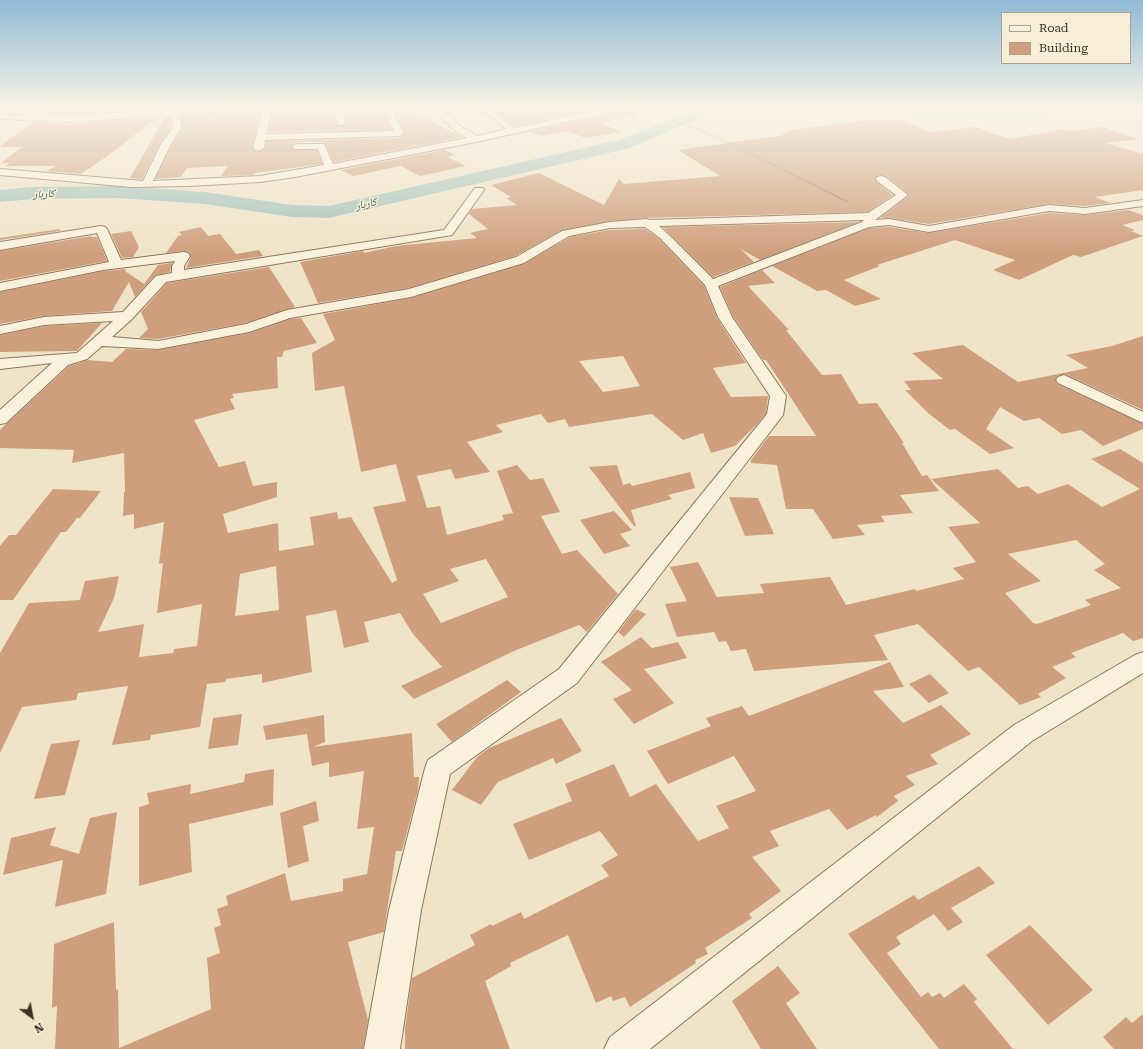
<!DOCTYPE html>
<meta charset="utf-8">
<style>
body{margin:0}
#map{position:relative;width:1143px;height:1049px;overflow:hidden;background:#f0e4c8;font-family:"Roboto Serif",serif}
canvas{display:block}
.legend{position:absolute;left:1001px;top:12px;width:130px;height:52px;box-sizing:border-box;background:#f7eed8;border:1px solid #ada18e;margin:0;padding:5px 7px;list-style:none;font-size:12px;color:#3d2e20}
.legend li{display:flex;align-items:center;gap:8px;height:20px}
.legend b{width:20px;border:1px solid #ada18e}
.north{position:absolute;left:12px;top:997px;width:40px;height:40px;-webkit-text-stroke:3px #f7eed8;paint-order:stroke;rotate:148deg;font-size:11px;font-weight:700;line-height:16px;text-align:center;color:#3d2e20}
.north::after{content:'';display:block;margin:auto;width:14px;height:18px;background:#3d2e20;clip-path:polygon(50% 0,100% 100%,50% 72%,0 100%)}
</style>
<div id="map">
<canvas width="1143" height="1049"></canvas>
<ul class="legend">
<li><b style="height:5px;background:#faf1dc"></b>Road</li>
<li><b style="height:11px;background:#cf9f7d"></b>Building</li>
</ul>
<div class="north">N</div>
</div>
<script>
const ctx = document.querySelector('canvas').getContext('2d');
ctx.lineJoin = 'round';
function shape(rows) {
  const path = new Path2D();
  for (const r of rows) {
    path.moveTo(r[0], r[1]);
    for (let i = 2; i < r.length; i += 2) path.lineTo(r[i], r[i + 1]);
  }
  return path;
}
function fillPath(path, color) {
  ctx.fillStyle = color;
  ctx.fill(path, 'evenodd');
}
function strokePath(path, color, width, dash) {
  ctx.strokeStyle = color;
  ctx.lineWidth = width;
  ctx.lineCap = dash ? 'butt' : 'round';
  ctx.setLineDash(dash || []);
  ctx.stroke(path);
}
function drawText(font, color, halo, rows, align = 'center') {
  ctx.font = font + ' "Roboto Serif","Noto Naskh Arabic",serif';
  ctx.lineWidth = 3;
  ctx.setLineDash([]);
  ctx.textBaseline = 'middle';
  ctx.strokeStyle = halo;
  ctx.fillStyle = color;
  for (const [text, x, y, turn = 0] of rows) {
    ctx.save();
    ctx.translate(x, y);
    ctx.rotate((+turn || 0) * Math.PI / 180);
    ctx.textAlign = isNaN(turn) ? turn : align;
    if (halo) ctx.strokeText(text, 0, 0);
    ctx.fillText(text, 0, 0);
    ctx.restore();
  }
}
fillPath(shape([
 [699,107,728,107,725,110,709,114,630,148,329,218,292,217,205,204,117,198,34,199,0,202,0,190,34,187,117,186,205,192,292,205,329,206,619,140,699,107],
 [871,107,940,107,971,109,1015,107,1111,107,1108,110,1103,112,971,119,879,112,874,110,871,107]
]), '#a9c4bc');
fillPath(shape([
 [60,107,170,107,168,108,69,114,47,114],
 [258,107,262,107,252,148,257,152,265,149,266,141,400,138,405,132,392,107,401,107,463,137,334,162,324,142,297,142,291,146,293,150,317,150,322,164,255,173,253,175,221,176,228,166,187,168,181,177,155,179,172,145,182,129,182,115,253,110],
 [293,107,334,107,336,123,338,126,344,126,346,124,345,107,381,107,392,130,268,132,273,108],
 [466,107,479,107,492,119,465,110],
 [491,107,606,107,514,126],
 [629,107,635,107,636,116,607,121,610,122,603,124,620,132,585,138,568,131,543,136,529,132,624,110],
 [165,117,171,117,171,128,160,143,142,179,130,178],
 [157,118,106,157,81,174,46,171,56,166,5,166,10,163,1,163,22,147,0,147,0,146,33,122,69,124],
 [887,120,901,120,931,132,976,127,1009,139,1064,129,1068,131,1103,127,1139,139,1105,143,1143,154,1143,190,1095,197,1110,203,1085,206,1049,204,929,224,889,218,880,218,910,195,886,176,881,175,876,176,876,182,893,195,868,212,646,218,610,221,562,230,515,256,409,288,318,303,300,262,363,251,364,253,396,246,477,238,470,233,488,229,469,214,472,209,517,205,506,198,511,197,491,185,539,173,604,205,619,179,624,184,720,176,678,150,786,135,781,133,788,132,786,131,859,121],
 [475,144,445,150,455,155,447,157,466,166,420,176,401,166,353,176,341,170],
 [1128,210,1143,215,1143,220,1122,225,1135,230,1131,231,1143,236,1081,257,1073,255,1019,280,993,270,1015,260,955,240,877,265,880,266,844,280,881,299,855,306,826,290,817,291,772,266,869,228,889,227,929,233,1049,213,1085,215],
 [859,222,760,260,741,249,754,262,713,277,663,227],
 [201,227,208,236,220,234,236,254,259,250,263,256,186,268,191,257,189,252,184,251,166,253,178,236,182,235,179,232],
 [60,229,60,231,0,240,0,238],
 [645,229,659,239,704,286,717,318,746,363,713,368,731,397,768,396,766,413,757,424,735,446,711,453,703,433,683,440,652,414,569,427,565,419,548,423,541,414,496,425,503,432,467,442,490,472,455,479,451,469,417,476,427,508,440,506,447,535,504,520,502,515,513,513,497,471,517,465,530,480,543,478,560,512,541,516,562,554,577,550,618,594,587,632,579,625,514,651,414,699,401,686,442,667,413,634,400,613,364,622,369,642,344,648,336,610,306,616,312,672,262,683,262,674,226,679,225,682,207,684,200,727,151,735,150,740,112,745,128,686,78,693,76,700,22,707,0,753,0,653,29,603,80,600,85,581,119,576,114,598,98,632,144,624,139,657,173,653,174,649,197,646,202,604,157,613,163,563,159,564,164,522,134,529,134,514,123,516,124,492,125,492,124,453,72,463,74,450,0,448,0,430,69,366,88,360,112,362,126,349,158,350,249,333,290,319,301,318,317,343,284,351,282,357,277,357,278,388,232,394,234,398,230,399,235,409,194,420,219,467,245,461,253,486,277,482,277,497,223,514,228,533,278,523,279,551,314,545,310,517,337,512,338,519,351,517,392,583,397,580,373,507,406,501,396,464,361,472,344,386,315,391,312,353,335,340,323,314,411,298,524,264,570,237,610,230],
 [623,356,640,386,603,392,579,361],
 [486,559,508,597,441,623,423,594,459,581,450,569],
 [276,566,279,610,235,616,240,574],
 [131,231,139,247,133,257,122,258,111,234],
 [91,236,92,237,97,237,107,261,0,281,0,251],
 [172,263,170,272,155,275,135,297,129,282,112,311,44,316,0,324,0,292,103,271,126,269,125,271,144,284,158,265],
 [269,267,295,307,246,323,158,339,139,338,148,329,141,312,167,283],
 [762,270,775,283,748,286,789,330,786,330,822,375,841,374,859,404,877,403,904,443,902,443,922,476,927,475,939,491,900,495,913,513,881,516,885,522,857,525,865,535,833,539,813,509,786,509,777,465,751,463,751,460,769,436,816,436,766,360,763,360,733,316,720,287],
 [102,323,77,351,0,352,0,335,44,326],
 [1143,336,1143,410,1065,374,1058,376,1055,379,1057,384,1143,424,1143,429,1103,446,1081,430,1062,434,1039,418,1024,421,1000,407,986,429,1014,448,990,454,955,429,950,430,928,413,905,390,911,390,904,381,943,379,912,353,963,345,1018,382,1088,368,1066,355,1112,346],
 [1120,449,1143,463,1143,638,1133,641,1123,633,1071,653,1076,657,1052,667,1066,678,1038,694,1041,697,1020,705,979,667,968,671,918,624,874,635,888,660,754,671,746,649,731,651,726,641,719,642,714,632,677,637,665,604,687,601,670,567,698,562,717,597,764,593,760,584,830,577,846,605,915,589,916,591,964,579,953,568,976,562,948,527,980,523,931,479,998,469,1018,488,1028,486,1038,494,1068,484,1102,507,1140,489,1091,459],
 [1076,540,1105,564,1094,570,1121,588,1085,600,1091,605,1037,624,1033,623,1005,593,1041,581,1008,554],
 [617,465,623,485,630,483,632,486,690,472,695,488,668,495,672,499,631,510,636,526,634,526,589,467],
 [53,489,101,491,80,518,77,518,66,532,61,532,13,600,0,600,0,546,9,535,16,535],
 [729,497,758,498,774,534,745,536],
 [614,511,632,530,620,534,630,546,604,554,580,520],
 [636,609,646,614,624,637,618,632],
 [641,637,652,648,678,642,687,658,644,669,674,703,634,724,613,699,632,690,601,662],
 [890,662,904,687,873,691,903,723,941,705,971,734,930,755,938,764,906,776,915,785,894,796,898,801,877,817,876,815,847,830,829,809,770,831,779,846,752,857,781,891,749,914,752,918,705,948,708,954,695,960,696,963,630,1007,625,997,613,1001,611,996,596,1003,568,935,510,963,511,966,485,981,510,1049,405,1049,405,1028,412,978,475,945,470,935,491,924,492,926,521,912,524,919,609,876,601,865,618,855,600,831,529,860,513,824,572,801,565,784,614,764,630,797,656,784,698,841,729,828,716,806,756,791,734,756,668,784,647,751,711,726,706,718,742,706,749,716],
 [930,674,949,693,929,703,909,684],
 [507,680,521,692,452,742,436,724],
 [242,714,238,745,208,749,213,718],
 [324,715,325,742,313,747,412,733,414,777,419,777,418,790,402,851,396,851,384,932,348,942,368,1020,363,1049,55,1049,57,1006,52,1008,54,944,114,922,116,990,118,989,119,1048,211,1009,207,958,220,953,214,928,221,925,217,909,228,905,226,896,285,873,291,901,343,891,343,879,367,874,374,827,357,829,364,771,329,777,329,762,312,766,307,734,266,740,263,726],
 [561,718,582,751,556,764,553,758,498,782,481,805,452,790,477,757,489,748],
 [80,740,65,795,34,799,51,744],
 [274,769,273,805,189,824,192,872,139,886,139,807,149,804,147,793,191,784,190,794,244,782,245,774],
 [316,801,319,821,303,826,309,861,288,868,280,813],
 [117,812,106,894,55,907,63,860,3,875,11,838,56,827,50,845,79,854,90,818],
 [979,866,995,883,951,908,963,922,948,931,934,914,896,937,901,944,887,953,921,997,928,992,932,997,940,993,944,998,964,984,977,999,974,1002,1013,1049,939,1049,848,934,914,895,918,900],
 [1030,925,1093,990,1048,1025,986,955],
 [778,966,800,993,786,1003,817,1049,761,1049,732,1001],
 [1143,1014,1143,1049,1114,1049,1103,1037,1126,1017,1132,1023]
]), '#cf9f7d');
const minor = shape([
 [216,107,257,107,253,109,180,114,181,128,171,144,153,181,260,176,324,165,318,149,294,149,292,147,294,145,297,144,324,144,333,164,467,138,453,129,433,107,441,107,459,125,477,136,506,129,480,107,489,107,514,128,613,107,628,107,624,109,476,142,295,177,260,182,189,186,131,187,0,175,0,169,143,181,161,144,173,128,172,115,69,122,0,119,0,115,69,116,216,107],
 [264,107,272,107,266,134,394,131,382,107,390,107,404,133,400,136,265,140,264,148,258,151,253,148,264,107],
 [335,107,343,107,345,123,344,125,338,125,337,123,335,107],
 [881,176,885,177,908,195,875,220,889,219,929,226,1049,205,1085,208,1143,200,1143,206,1085,214,1049,211,929,232,889,225,869,227,718,286,732,317,786,396,783,415,577,683,450,774,421,910,400,1049,364,1049,389,910,425,768,428,760,559,669,767,414,770,396,718,317,705,285,660,238,645,227,610,228,569,236,524,263,411,297,290,318,249,332,158,349,102,346,87,359,68,365,6,423,0,424,0,410,52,363,0,369,0,359,77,353,113,321,44,325,0,334,0,326,44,317,123,312,156,276,172,273,172,266,175,261,103,270,0,291,0,283,109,262,97,233,0,250,0,242,101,226,105,227,107,229,121,260,184,252,188,253,190,256,184,266,184,270,444,230,475,188,483,188,484,190,452,235,166,282,132,319,112,337,158,341,246,324,287,310,409,289,516,257,562,231,610,222,646,219,650,220,868,213,896,195,877,181,876,179,877,177,881,176],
 [864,220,862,222,713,279,668,234,659,226,864,220],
 [1064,375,1143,412,1143,423,1058,383,1056,380,1058,377,1064,375],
 [1143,652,1143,673,1032,741,650,1049,604,1049,610,1037,1014,725,1135,655,1143,652]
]);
const tertiary = shape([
 [0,107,5,107,0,111,0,107]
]);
strokePath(minor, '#8d765c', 2);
strokePath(tertiary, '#8d765c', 2);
strokePath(shape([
 [676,123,704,131,814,185]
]), '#8d765c', 1, [1.5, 1]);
strokePath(shape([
 [812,184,848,202]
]), '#8d765c', 1.5, [1.5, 1]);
fillPath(minor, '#faf1dc');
fillPath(tertiary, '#faf1dc');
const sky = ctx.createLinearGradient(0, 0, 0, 254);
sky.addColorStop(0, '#8fbad6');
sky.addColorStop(0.42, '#f8f3e6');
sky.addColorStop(1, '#f8f3e600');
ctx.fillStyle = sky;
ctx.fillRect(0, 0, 1143, 254);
drawText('italic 11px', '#2f5d5a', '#f7eed8', [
 ["کاربار",44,194,-2],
 ["کاربار",366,204,-13]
]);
</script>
